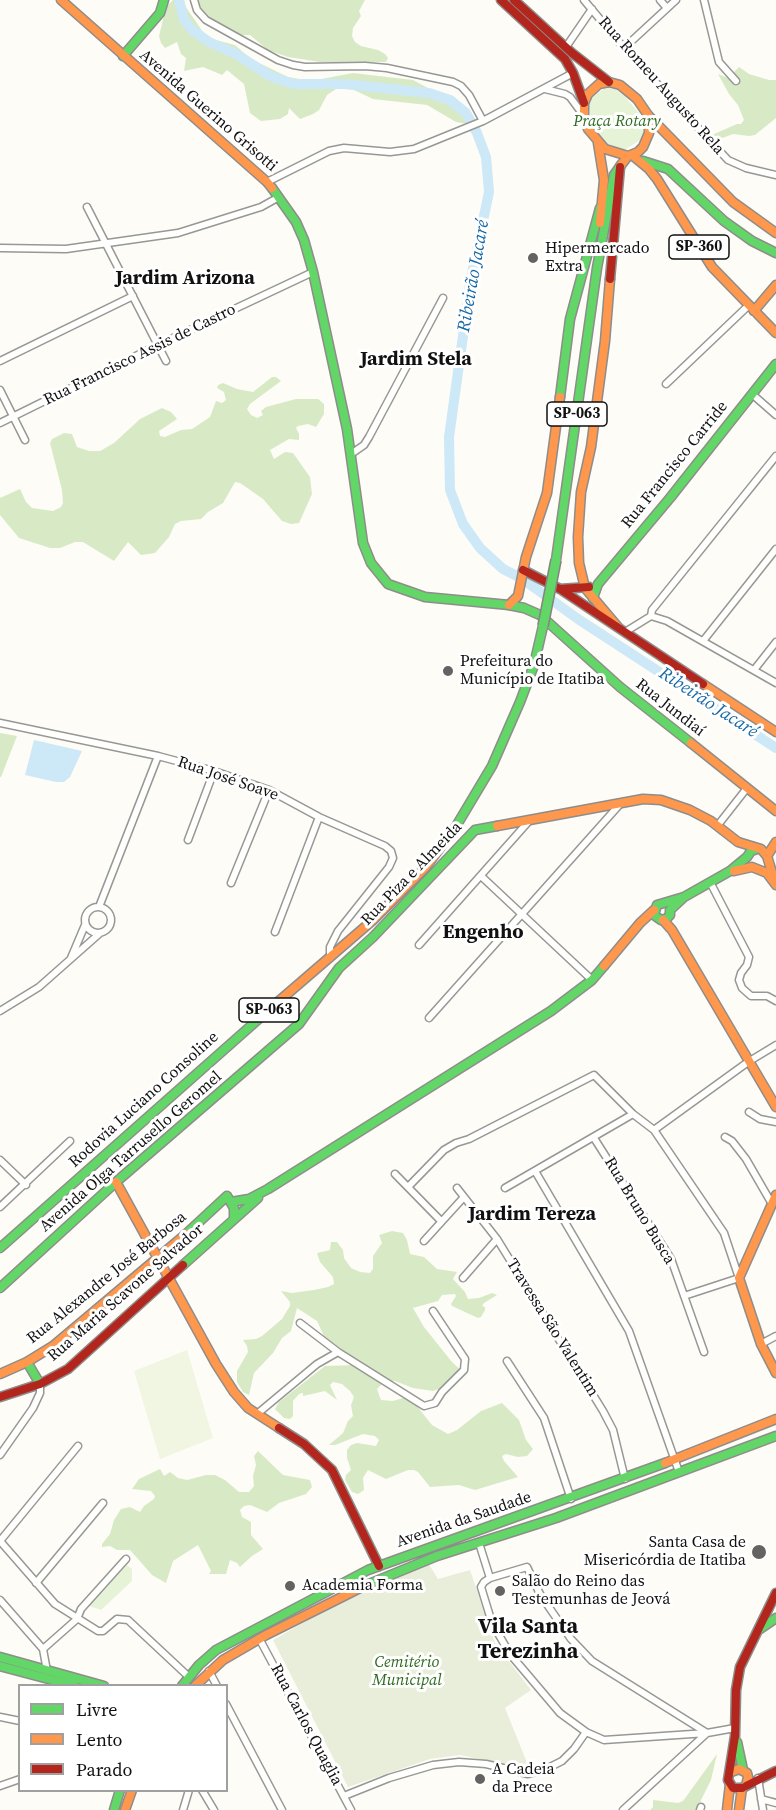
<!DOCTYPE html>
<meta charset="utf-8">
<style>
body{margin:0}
#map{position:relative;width:776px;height:1810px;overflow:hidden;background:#fdfcf7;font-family:"Source Serif 4",serif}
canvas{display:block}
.legend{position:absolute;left:18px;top:1684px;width:210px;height:108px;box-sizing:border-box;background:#fff;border:2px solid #a0a0a0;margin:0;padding:8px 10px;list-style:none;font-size:18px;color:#111}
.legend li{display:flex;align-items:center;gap:12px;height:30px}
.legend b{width:30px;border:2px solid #a0a0a0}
</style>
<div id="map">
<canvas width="776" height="1810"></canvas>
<ul class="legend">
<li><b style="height:8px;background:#63d668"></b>Livre</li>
<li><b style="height:8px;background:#ff974d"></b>Lento</li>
<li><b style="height:8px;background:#b3261e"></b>Parado</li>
</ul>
</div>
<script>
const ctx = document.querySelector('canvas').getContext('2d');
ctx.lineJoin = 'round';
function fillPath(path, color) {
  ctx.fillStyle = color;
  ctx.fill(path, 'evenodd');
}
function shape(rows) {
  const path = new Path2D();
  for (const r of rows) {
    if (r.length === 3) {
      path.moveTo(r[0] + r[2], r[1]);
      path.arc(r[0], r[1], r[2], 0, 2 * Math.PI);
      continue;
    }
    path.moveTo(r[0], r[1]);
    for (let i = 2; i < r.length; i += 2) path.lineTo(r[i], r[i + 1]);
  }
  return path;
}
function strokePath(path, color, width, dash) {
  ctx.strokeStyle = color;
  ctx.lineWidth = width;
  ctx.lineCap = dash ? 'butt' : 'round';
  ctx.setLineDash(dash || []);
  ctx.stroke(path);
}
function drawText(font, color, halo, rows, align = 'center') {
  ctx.font = font + ' "Source Serif 4",serif';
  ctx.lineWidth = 6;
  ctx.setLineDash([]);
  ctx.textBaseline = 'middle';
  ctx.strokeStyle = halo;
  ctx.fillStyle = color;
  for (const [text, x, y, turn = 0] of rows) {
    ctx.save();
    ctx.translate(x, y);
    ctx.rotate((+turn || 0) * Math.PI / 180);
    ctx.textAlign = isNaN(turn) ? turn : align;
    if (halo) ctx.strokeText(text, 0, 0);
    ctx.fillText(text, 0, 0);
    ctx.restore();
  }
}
fillPath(shape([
 [609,88,615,89,624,96,640,114,643,133,640,140,626,149,617,150,616,147,609,146,596,131,591,121,589,106,592,98,603,89],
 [127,1565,132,1569,132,1581,101,1610,89,1606]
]), '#e7f3d7');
fillPath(shape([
 [173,0,179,0,183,3,203,32,212,39,235,45,251,59,288,77,311,81,353,73,413,80,454,102,464,114,467,124,456,122,427,105,373,99,352,89,344,87,336,89,327,95,319,110,313,114,300,119,289,108,288,114,280,119,261,121,250,113,244,84,227,70,222,75,203,67,184,71,186,58,181,54,177,42,165,48,161,43,159,36,166,7],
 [198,0,365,0,359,11,361,16,353,28,352,36,355,42,361,46,378,50,385,54,388,58,386,62,320,62,288,57,268,50,250,35,242,35,216,24,202,10],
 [739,67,749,74,769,80,776,80,776,118,755,135,749,136,733,134,717,140,712,135,737,124,741,124,744,120,738,105,729,94,718,74,728,78],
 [272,377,276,377,281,381,250,404,247,409,251,415,257,418,263,415,261,411,266,407,296,399,318,399,324,404,324,414,316,427,308,424,298,426,296,428,299,434,299,440,289,439,270,450,274,459,285,452,293,453,310,477,312,494,299,523,291,524,282,521,263,499,240,483,235,482,223,503,208,512,201,519,181,521,175,524,169,537,155,553,141,555,128,542,114,561,83,542,75,542,60,548,50,548,19,538,0,515,0,498,20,489,26,502,32,508,53,511,61,507,63,503,62,490,50,443,52,439,64,433,72,434,77,447,89,451,100,451,114,443,140,419,162,408,171,412,177,419,159,431,160,436,165,437,181,430,192,429,210,417,216,401,222,403,226,400,224,392,217,388,218,385,223,383,237,389,253,392],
 [0,733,17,736,1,777,0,777],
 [392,1231,403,1233,407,1240,410,1254,424,1257,437,1269,457,1272,453,1279,465,1292,468,1299,479,1298,492,1293,497,1295,484,1303,482,1306,485,1307,485,1310,481,1317,478,1318,452,1306,451,1304,456,1296,455,1294,442,1295,438,1301,413,1308,424,1327,452,1362,465,1374,452,1384,433,1391,413,1388,395,1381,385,1381,377,1389,381,1400,393,1401,403,1398,413,1401,432,1425,448,1434,457,1430,481,1411,502,1403,519,1420,526,1440,533,1449,527,1456,518,1457,506,1454,502,1456,504,1461,518,1477,475,1490,459,1485,430,1487,418,1472,414,1470,408,1470,386,1479,368,1470,363,1478,364,1490,358,1494,352,1492,345,1480,346,1475,351,1470,347,1458,347,1450,351,1445,357,1443,376,1446,379,1440,375,1436,363,1434,335,1445,329,1445,343,1433,348,1421,353,1416,351,1405,354,1397,350,1391,342,1384,333,1382,330,1385,337,1400,325,1391,303,1396,303,1393,299,1394,293,1401,293,1416,290,1419,284,1418,275,1409,279,1402,325,1366,357,1365,356,1362,339,1347,324,1336,317,1321,297,1308,291,1331,282,1338,273,1353,254,1373,249,1395,243,1392,237,1382,237,1371,248,1352,247,1346,243,1340,256,1339,262,1336,282,1319,290,1306,290,1302,281,1291,292,1293,314,1290,328,1287,334,1284,333,1277,320,1262,317,1253,330,1250,331,1242,337,1242,343,1250,344,1258,351,1268,360,1272,370,1273,373,1269,373,1256,382,1243,379,1235],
 [258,1451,283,1475,310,1480,312,1487,306,1494,279,1503,267,1512,250,1505,244,1506,240,1510,242,1517,251,1522,251,1535,263,1549,252,1556,240,1567,237,1563,230,1560,226,1574,209,1574,211,1571,198,1545,173,1561,166,1583,152,1575,130,1550,117,1550,110,1546,102,1547,102,1544,110,1534,114,1520,121,1509,130,1507,140,1512,144,1506,154,1499,155,1496,151,1491,132,1489,139,1479,160,1469,164,1476,170,1472,178,1478,187,1480,206,1475,215,1475,225,1480,239,1492,249,1492,254,1486,253,1476,256,1465,254,1456],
 [717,1754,711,1780,701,1800,699,1810,650,1810,653,1807,653,1800,678,1803,683,1801]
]), '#d8eac5');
fillPath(shape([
 [428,1563,438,1579,470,1570,495,1643,531,1690,505,1708,530,1770,460,1755,430,1759,348,1787,273,1640,324,1611]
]), '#e9eedb');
fillPath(shape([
 [187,1350,213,1438,160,1459,134,1371]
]), '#f0f6e1');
fillPath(shape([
 [34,740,82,751,70,777,64,782,56,782,25,775]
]), '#cde8f7');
strokePath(shape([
 [179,0,184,19,191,29,209,42,236,54,270,76,293,84,344,84,429,93,450,100,466,113,477,133,486,157,489,192,471,278,449,437,450,490,463,524,480,548,503,569,521,578,578,619,776,748]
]), '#cde8f7', 10);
const street = shape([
 [194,0,197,10,206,20,278,60,293,65,305,67,365,66,387,68,453,82,461,86,469,95,483,121],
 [584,0,624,48,728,160,746,168,776,175],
 [660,0,667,8],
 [704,0,719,62,736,81],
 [566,47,592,9],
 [624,48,676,0],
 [545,89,565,94,570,97,584,116],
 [267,182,329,151,344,148,390,152,414,149,483,121,573,73],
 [87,207,166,361],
 [0,248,66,249,178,233,261,207,279,197],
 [0,361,133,296],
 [666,384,748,306],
 [0,390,25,440],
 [752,394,776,415],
 [0,423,158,345,313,272],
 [351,454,364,445,369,437,443,298],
 [651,616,667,621,776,683],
 [625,632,651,616,652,610,776,456],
 [703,641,776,549],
 [754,670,776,642],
 [0,723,158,756,214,771,269,790,319,817,385,846,391,851,393,858,389,867,338,931,330,947,330,958],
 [718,825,747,788],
 [188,840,214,771],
 [481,876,592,980],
 [710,882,749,957,747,965,741,973,739,980,742,988,751,996,767,996,776,1001],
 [231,883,269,790],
 [98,920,13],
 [99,907,158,756],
 [275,932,319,817],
 [419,945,529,821],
 [71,958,85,925],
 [0,1011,39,987,99,934],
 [429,1018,621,803],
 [749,1112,760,1119,776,1122],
 [654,1130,748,1062,776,1045],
 [725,1137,732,1141,746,1159,772,1204],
 [594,1138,671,1259,704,1352],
 [0,1160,26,1185],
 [535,1171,629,1331,679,1472],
 [395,1174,441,1221],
 [408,1187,444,1150,456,1143,469,1139,594,1075,633,1114,654,1130,724,1233,739,1278,684,1296],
 [457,1188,497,1239,603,1411,613,1430,625,1479],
 [505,1188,633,1114],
 [0,1207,70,1141],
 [424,1241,464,1197],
 [463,1278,497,1239],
 [300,1323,338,1352,424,1406,435,1403,442,1392,464,1370,465,1359,433,1311],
 [761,1344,776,1336],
 [507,1361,544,1418,571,1499],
 [257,1414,317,1364,338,1352],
 [0,1455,33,1408,40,1393,40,1384],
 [0,1541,55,1604,98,1631,103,1631,117,1619,128,1620,189,1677],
 [0,1541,78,1446],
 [479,1543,490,1578],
 [36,1583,103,1503],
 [0,1600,43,1649,47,1671],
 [260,1640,351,1810],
 [43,1649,77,1619,81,1609,126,1559],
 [209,1671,217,1686],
 [226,1704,282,1810],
 [0,1717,20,1721],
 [707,1733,592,1661,571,1639,555,1616,540,1594,527,1567,490,1578,484,1582,481,1587,492,1623,510,1654,560,1713,586,1732,604,1740,707,1733,735,1728],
 [758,1778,763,1810],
 [0,1786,20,1779],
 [202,1790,214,1810],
 [344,1796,389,1778,433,1765,459,1762,486,1764,528,1774,544,1770,562,1761,574,1749,586,1732],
 [761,1799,776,1803],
 [183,1810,189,1790],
 [623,1810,707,1733],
 [700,1810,701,1807]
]);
const fast = shape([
 [123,56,160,13,164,0],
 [643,161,668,169,724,221,752,241,776,253],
 [272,188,296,222,304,240,313,272,347,429,363,543,371,563,388,584,425,597,509,605,524,608,540,615,620,687,691,743],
 [560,397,570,319,600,208],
 [556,560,597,268,614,175,621,165],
 [593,598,598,584,670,498,776,364],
 [455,828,492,766,520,702,534,665,543,626],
 [684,897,670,910,670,915,666,919,661,920,654,915,657,905,684,897,730,871,747,857,751,851,757,849],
 [231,1202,249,1199,268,1189,551,1011,592,980,604,966],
 [186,1234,227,1196,234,1208,234,1217],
 [0,1248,279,1001],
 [183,1265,258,1198],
 [0,1288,116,1182,299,1024,339,968,373,937,475,830,497,826],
 [27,1362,40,1384],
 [364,1586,437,1556,556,1518,776,1436],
 [760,1629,776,1618],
 [0,1657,104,1686],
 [0,1666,75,1686],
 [182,1686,199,1665,216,1650,368,1570,665,1463],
 [737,1742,743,1770],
 [114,1810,120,1790]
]);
const slow = shape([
 [61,0,267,182,272,188],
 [648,115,733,202,776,233],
 [598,143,604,180,600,223],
 [632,155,649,169,657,179,712,267,776,333],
 [621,165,628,156,638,152,643,147,649,133,648,115,637,99,620,85,609,82,599,84,588,94,584,103,584,116,588,129,605,149,628,156],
 [610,279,605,341,591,447,581,492,578,537,579,563,585,588,618,627],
 [754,311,776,285],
 [509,605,518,596,526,557,547,493,560,397],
 [703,684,776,732],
 [691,743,776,811],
 [497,826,643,799,661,800,690,810,711,821,738,842,761,849,767,856],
 [734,871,752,867,767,873,776,885],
 [774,879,767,856,776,842],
 [663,920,672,930,776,1107],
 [604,966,640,923,654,910],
 [279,1001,373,920,425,868,455,828],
 [116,1182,216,1364,234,1392,248,1408,279,1428],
 [776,1195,739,1278,761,1344,776,1373],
 [0,1374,27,1362,53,1346,186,1234],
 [665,1463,776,1419],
 [195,1686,223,1660,266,1635,364,1586],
 [731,1772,739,1769,747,1773,748,1777,746,1786,742,1788,739,1810],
 [125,1810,132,1790],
 [727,1810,730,1784]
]);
const jam = shape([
 [501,0,565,59,573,73,584,103],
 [514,0,572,53,609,82],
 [610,279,620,167],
 [523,570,560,589,703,684],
 [560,589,589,587],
 [0,1397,40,1384,68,1369,183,1265],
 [279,1428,304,1444,332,1470,379,1566],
 [746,1786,776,1771],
 [742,1788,733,1788,728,1780,735,1736,736,1690,740,1667,776,1593]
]);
strokePath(street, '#979795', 9);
strokePath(fast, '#8e8d8b', 11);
strokePath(slow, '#8e8d8b', 11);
strokePath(jam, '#8e8d8b', 11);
strokePath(street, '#fffffe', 6);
strokePath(fast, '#63d668', 8);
strokePath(slow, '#ff974d', 8);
strokePath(jam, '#b3261e', 8);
const fastBridge = shape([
 [543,626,556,560]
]);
strokePath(fastBridge, '#858482', 12, []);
strokePath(fastBridge, '#63d668', 9);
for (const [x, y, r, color] of [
 [533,258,6,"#646362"],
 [448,671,6,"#646362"],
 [759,1552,8,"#646362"],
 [290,1586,6,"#646362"],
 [500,1591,6,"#646362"],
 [480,1779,6,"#646362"]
]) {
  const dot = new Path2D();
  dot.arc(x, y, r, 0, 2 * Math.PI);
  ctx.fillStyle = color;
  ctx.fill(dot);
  strokePath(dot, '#fff', 2);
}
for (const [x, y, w] of [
 [699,247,60],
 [577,414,60],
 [269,1010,60]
]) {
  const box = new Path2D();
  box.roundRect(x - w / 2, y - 12, w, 24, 4.5);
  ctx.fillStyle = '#fff';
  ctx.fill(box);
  strokePath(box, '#111', 1.5);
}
drawText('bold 15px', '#111', null, [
 ["SP-360",699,247],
 ["SP-063",577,414],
 ["SP-063",269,1010]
]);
drawText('16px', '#111', '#fff', [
 ["Rua Romeu Augusto Rela",661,86,48],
 ["Avenida Guerino Grisotti",208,111,41],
 ["Rua Francisco Assis de Castro",140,355,-26],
 ["Rua Francisco Carride",675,465,-51],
 ["Rua Jundiaí",670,708,38],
 ["Rua José Soave",228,779,19],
 ["Rua Piza e Almeida",412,874,-46],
 ["Rodovia Luciano Consoline",144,1100,-42],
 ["Avenida Olga Tarrusello Geromel",131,1152,-41],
 ["Rua Bruno Busca",639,1211,59],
 ["Rua Alexandre José Barbosa",107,1278,-39],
 ["Rua Maria Scavone Salvador",126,1293,-41],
 ["Travessa São Valentim",552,1328,58],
 ["Avenida da Saudade",464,1520,-19],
 ["Rua Carlos Quaglia",306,1725,62]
]);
drawText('italic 16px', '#2f6b1f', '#fff', [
 ["Praça Rotary",617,122],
 ["Cemitério",407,1663],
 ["Municipal",407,1681]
]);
drawText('16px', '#111', '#fff', [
 ["Hipermercado",545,249],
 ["Extra",545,267],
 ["Prefeitura do",460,662],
 ["Município de Itatiba",460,680],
 ["Santa Casa de",746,1543,"right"],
 ["Misericórdia de Itatiba",746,1561,"right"],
 ["Salão do Reino das",512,1582],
 ["Testemunhas de Jeová",512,1600],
 ["Academia Forma",302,1586],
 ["A Cadeia",492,1770],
 ["da Prece",492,1788]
], 'left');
drawText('italic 18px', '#1768a6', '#fff', [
 ["Ribeirão Jacaré",474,276,-80],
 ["Ribeirão Jacaré",708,703,33]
]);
drawText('bold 20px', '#111', '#fff', [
 ["Jardim Arizona",185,279],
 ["Jardim Stela",416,360],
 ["Engenho",483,933],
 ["Jardim Tereza",532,1215]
]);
drawText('bold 22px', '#111', '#fff', [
 ["Vila Santa",528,1627],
 ["Terezinha",528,1652]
]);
</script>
